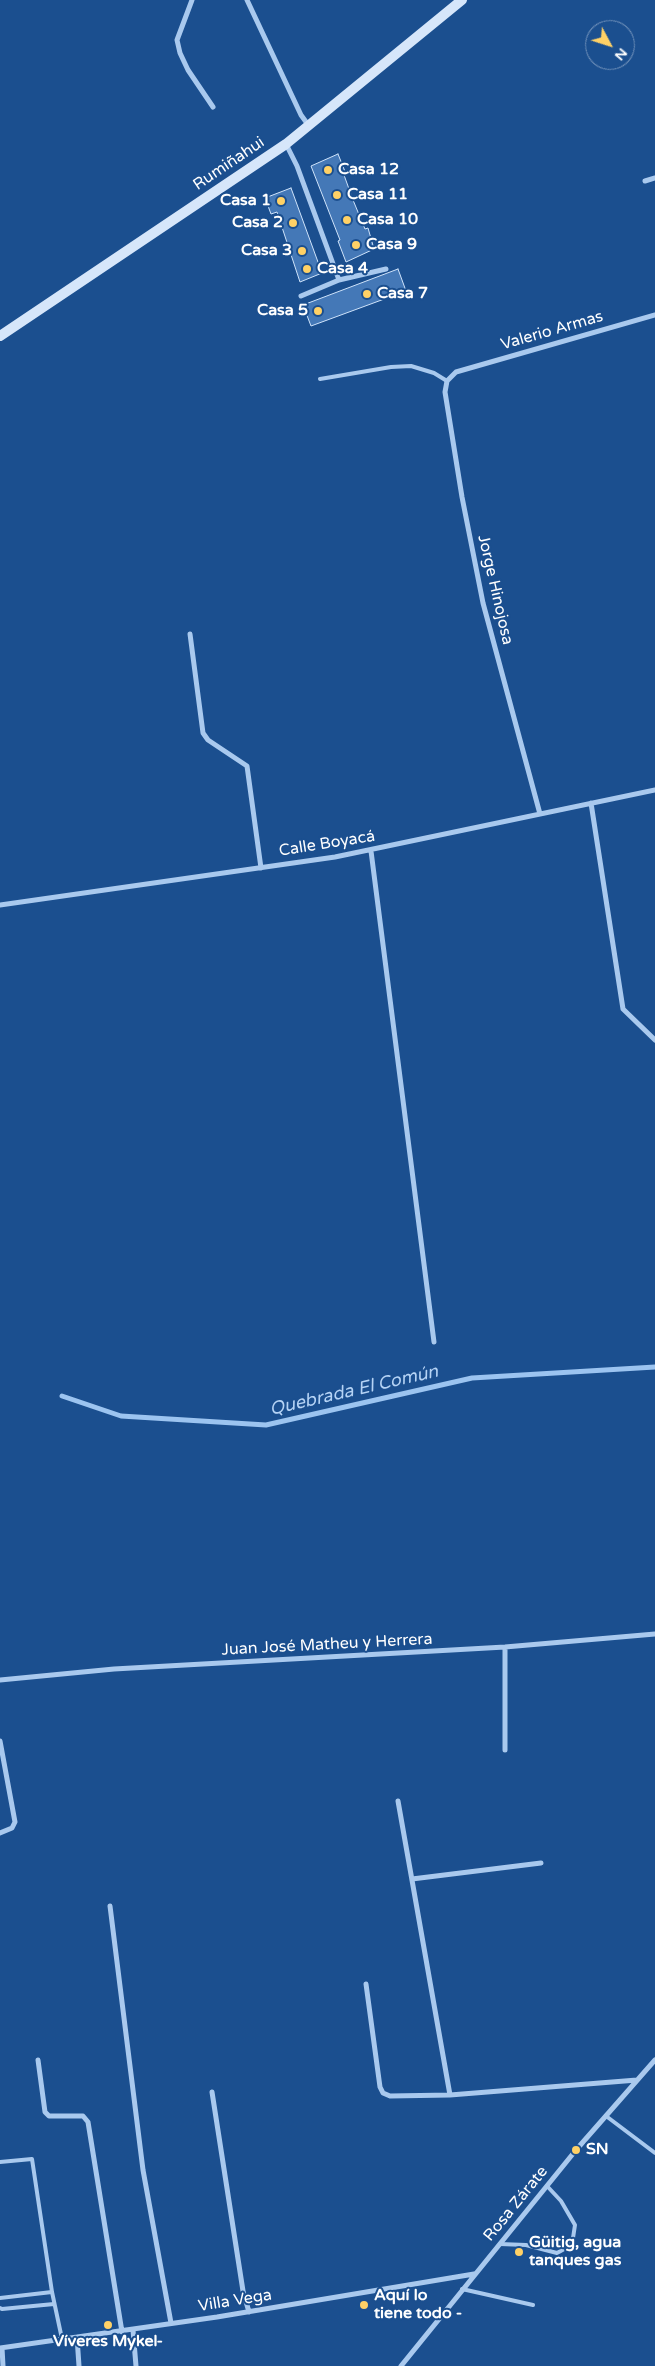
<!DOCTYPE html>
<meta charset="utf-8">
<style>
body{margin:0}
#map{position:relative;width:655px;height:2366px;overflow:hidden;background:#1b4f8f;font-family:"Varela Round",sans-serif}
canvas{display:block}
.north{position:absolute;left:585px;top:20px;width:50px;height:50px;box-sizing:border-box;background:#1b4f8f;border:1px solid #7695bc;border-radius:50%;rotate:130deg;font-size:14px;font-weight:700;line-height:20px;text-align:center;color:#fff}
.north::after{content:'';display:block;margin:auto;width:18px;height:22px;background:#ffd166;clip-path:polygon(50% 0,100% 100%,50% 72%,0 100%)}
</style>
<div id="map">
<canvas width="655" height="2366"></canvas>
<div class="north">N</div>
</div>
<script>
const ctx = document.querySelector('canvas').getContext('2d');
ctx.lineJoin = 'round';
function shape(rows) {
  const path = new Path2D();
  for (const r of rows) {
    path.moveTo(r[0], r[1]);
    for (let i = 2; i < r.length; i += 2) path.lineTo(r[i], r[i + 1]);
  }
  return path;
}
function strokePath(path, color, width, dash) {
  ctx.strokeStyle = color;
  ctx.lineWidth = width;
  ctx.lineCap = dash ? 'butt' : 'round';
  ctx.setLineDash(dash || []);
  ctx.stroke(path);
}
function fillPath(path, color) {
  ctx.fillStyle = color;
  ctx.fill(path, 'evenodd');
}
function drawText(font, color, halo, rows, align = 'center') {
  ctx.font = font + ' "Varela Round",sans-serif';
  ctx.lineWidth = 4;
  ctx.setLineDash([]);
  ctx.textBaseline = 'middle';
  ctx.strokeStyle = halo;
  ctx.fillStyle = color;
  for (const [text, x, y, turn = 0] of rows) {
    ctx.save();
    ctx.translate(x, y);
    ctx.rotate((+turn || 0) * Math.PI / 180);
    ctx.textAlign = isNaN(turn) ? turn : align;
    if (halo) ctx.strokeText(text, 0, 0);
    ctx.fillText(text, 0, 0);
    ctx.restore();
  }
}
strokePath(shape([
 [62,1396,121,1416,266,1425,472,1378,655,1367]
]), '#9cc4f0', 5);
const building = shape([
 [338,154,346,174,344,175,353,200,365,229,368,228,374,249,346,262,338,241,340,240,311,166,338,154],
 [291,188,322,273,300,282,277,212,271,214,265,198,291,188],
 [398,269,406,291,311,326,303,305,398,269]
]);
fillPath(building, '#4478b7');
strokePath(building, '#cfe3fa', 1);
strokePath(shape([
 [320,379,391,367,411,366,434,373,447,381],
 [606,2116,655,2153],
 [0,2162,32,2159,52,2292,62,2339],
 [500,2244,526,2245,557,2253,568,2247,573,2238,575,2225,561,2201,547,2186],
 [462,2289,533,2305],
 [0,2298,52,2292],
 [0,2308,2,2309,54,2304]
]), '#a9c9ee', 4);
strokePath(shape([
 [192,0,177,40,180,53,188,70,213,107],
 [247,0,301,115,309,126],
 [286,144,297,166,339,280],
 [645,181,655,178],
 [301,296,339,280,386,269],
 [190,634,203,733,208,740,247,766,261,868],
 [591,803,623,1009,655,1040],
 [540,814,483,603,462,497,445,392,447,381,456,372,655,315],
 [371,851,434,1342],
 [0,905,335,857,655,790],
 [0,1680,114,1669,505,1647,655,1634],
 [0,1741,15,1822,12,1828,0,1833],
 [505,1750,505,1647],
 [398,1801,450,2095],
 [412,1879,541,1863],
 [110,1906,143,2170,171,2323],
 [366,1984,380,2087,383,2093,390,2096,450,2095,637,2080],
 [38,2060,45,2112,49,2116,83,2116,88,2122,122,2332],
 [212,2092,243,2291,249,2312],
 [133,2330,136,2366],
 [77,2337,79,2366],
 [0,2348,217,2317,474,2274],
 [2,2348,3,2366],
 [401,2366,576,2150,655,2060]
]), '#a9c9ee', 5);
strokePath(shape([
 [0,336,286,144,462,0]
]), '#d6e6fa', 10);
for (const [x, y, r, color] of [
 [328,170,5,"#ffd166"],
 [337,195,5,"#ffd166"],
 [281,201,5,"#ffd166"],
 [347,220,5,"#ffd166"],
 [293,223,5,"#ffd166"],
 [356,245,5,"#ffd166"],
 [302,251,5,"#ffd166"],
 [307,269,5,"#ffd166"],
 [367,294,5,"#ffd166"],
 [318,311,5,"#ffd166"],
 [576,2150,5,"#ffd166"],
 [519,2252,5,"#ffd166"],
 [364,2305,5,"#ffd166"],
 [108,2325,5,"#ffd166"]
]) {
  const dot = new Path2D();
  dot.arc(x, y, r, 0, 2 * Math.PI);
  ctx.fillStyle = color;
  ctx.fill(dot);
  strokePath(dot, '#1b4f8f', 2);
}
drawText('16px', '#fff', '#1b4f8f', [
 ["Rumiñahui",229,164,-34],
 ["Valerio Armas",552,331,-16],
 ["Jorge Hinojosa",495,590,77],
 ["Calle Boyacá",327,844,-9],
 ["Juan José Matheu y Herrera",327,1645,-3],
 ["Rosa Zárate",516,2204,-51],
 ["Villa Vega",235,2301,-9]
]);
drawText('bold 16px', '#fff', '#1b4f8f', [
 ["Casa 12",338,170],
 ["Casa 11",347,195],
 ["Casa 1",271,201,"right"],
 ["Casa 10",357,220],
 ["Casa 2",283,223,"right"],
 ["Casa 9",366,245],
 ["Casa 3",292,251,"right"],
 ["Casa 4",317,269],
 ["Casa 7",377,294],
 ["Casa 5",308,311,"right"],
 ["SN",586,2150],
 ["Güitig, agua",529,2243],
 ["tanques gas",529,2261],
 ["Aquí lo",374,2296],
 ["tiene todo -",374,2314],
 ["Víveres Mykel-",108,2342,"center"]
], 'left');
drawText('italic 18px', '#b5d3f5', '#1b4f8f', [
 ["Quebrada El Común",354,1391,-13]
]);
</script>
